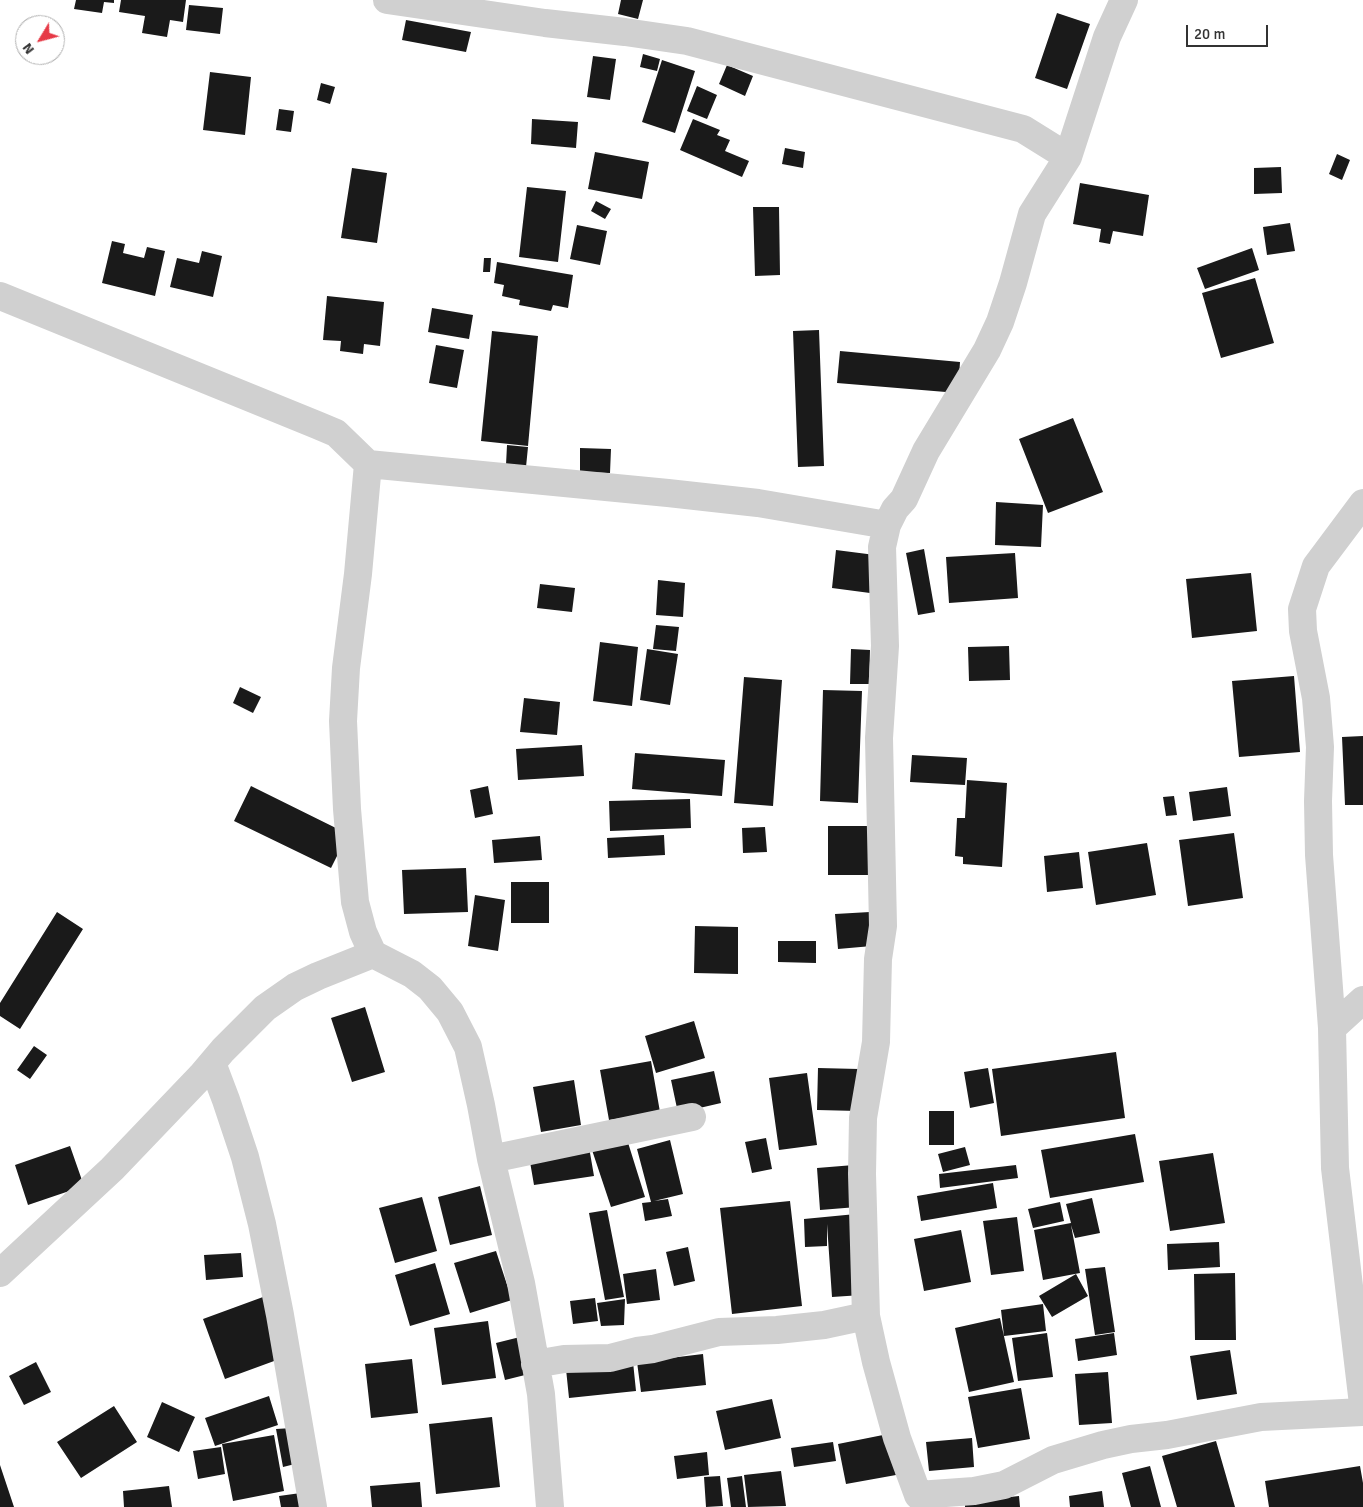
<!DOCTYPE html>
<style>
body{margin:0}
#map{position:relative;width:1363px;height:1507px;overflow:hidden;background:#fff;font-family:Signika,sans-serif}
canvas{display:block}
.north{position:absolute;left:15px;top:15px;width:50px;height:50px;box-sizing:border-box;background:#fff;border:1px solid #adadad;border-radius:50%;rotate:233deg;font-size:14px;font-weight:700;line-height:20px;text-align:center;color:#333}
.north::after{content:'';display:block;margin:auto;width:18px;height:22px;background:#e63946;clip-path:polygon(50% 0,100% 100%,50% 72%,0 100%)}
.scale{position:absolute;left:1186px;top:25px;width:82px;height:22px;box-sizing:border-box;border:2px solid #333;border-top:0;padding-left:6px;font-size:15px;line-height:18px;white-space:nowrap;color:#333;-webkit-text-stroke:4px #fff;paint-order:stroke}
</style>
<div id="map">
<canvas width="1363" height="1507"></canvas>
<div class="north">N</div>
<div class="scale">20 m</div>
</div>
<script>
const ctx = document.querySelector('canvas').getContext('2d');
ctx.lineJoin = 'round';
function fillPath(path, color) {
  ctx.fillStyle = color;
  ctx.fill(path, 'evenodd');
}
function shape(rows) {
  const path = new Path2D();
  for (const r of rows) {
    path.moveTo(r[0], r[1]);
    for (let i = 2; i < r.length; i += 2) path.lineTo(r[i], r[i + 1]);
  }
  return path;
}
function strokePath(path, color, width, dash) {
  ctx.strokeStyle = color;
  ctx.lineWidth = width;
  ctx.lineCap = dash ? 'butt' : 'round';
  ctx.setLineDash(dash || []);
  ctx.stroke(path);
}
fillPath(shape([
 [76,0,114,0,114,3,104,2,102,13,74,9],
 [121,0,186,0,183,22,170,20,167,37,142,33,145,16,119,12],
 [621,0,643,0,638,19,618,14],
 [189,5,223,8,220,34,186,30],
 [1057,13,1090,24,1067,89,1035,78],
 [406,20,471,32,466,52,402,40],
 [643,54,660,59,657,71,640,67],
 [593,56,616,59,610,100,587,97],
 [662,60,695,71,675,133,642,122],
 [727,65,753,76,745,96,719,84],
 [210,72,251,77,245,135,203,130],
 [321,83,335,87,330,104,317,100],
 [697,86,717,95,707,119,687,111],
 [279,109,294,111,291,132,276,130],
 [532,119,578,122,576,148,531,144],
 [693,119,720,130,717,135,730,140,725,151,749,161,742,177,680,150],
 [785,148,805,152,803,168,782,164],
 [595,152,649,162,642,199,588,189],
 [1337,154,1350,160,1342,180,1329,174],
 [1281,167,1282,193,1254,194,1254,168],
 [352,168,387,173,377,243,341,238],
 [1080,183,1149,195,1143,236,1113,231,1110,244,1099,242,1101,229,1073,224],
 [527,187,566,191,558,262,519,257],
 [596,201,611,209,605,219,591,211],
 [753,207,779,207,780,275,755,276],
 [1290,223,1295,251,1267,255,1263,227],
 [577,225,607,231,600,265,570,259],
 [112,241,125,244,123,253,144,258,147,247,165,251,155,296,102,283],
 [1252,248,1259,270,1205,289,1197,268],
 [202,251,222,256,213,297,170,287,177,258,199,263],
 [484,258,491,258,490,272,483,272],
 [497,262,573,275,568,308,553,305,551,311,519,305,520,300,502,296,504,285,494,283],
 [1255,278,1274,343,1221,358,1202,293],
 [327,296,384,302,380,346,364,344,363,354,340,351,341,341,323,340],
 [432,308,473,315,469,339,428,332],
 [819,330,824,466,798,467,793,331],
 [492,331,538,336,528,446,481,441],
 [436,345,464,350,457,388,429,383],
 [840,351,960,362,958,393,837,383],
 [1073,418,1103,492,1048,513,1019,439],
 [507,445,528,447,526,467,506,465],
 [580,448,611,449,610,473,580,472],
 [996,502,1043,505,1041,547,995,545],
 [924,549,935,612,918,615,906,553],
 [836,550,875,555,870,593,832,588],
 [1015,553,1018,598,949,603,946,557],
 [1251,573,1257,631,1192,638,1186,579],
 [658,580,685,583,683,617,656,615],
 [540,584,575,588,572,612,537,608],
 [656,625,679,627,676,651,653,649],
 [600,642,638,647,632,706,593,701],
 [1009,646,1010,680,969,681,968,647],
 [647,649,678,654,670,705,640,700],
 [851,649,870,650,869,684,850,684],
 [1294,676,1300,752,1239,757,1232,681],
 [744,677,782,680,773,806,734,803],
 [240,687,261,697,253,713,233,703],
 [823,690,862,691,858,803,820,801],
 [524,698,560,702,557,735,520,732],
 [1363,736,1363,805,1345,805,1342,737],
 [582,745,584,776,518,780,516,749],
 [635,753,725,760,722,796,632,789],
 [912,755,967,758,965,785,910,782],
 [967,780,1007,783,1002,867,963,864,963,857,955,856,957,818,965,818],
 [251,786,348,834,331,868,234,821],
 [488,786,493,814,475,818,470,790],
 [1227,787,1231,816,1193,821,1189,792],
 [1174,796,1177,815,1166,816,1163,797],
 [690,799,691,828,610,831,609,801],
 [828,826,874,826,874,875,828,875],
 [765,827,767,852,743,853,742,828],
 [1234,833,1243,898,1188,906,1179,840],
 [664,835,665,855,608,858,607,838],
 [540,836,542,860,494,863,492,840],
 [1147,843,1156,895,1096,905,1088,852],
 [1079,852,1083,888,1047,892,1044,856],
 [466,868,468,912,404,914,402,870],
 [511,882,549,882,549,923,511,923],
 [475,895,505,900,498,951,468,946],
 [57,912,83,929,20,1029,0,1016,0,1003],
 [870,912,872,946,838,949,835,914],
 [695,926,738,927,738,974,694,973],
 [778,941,816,941,816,963,778,962],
 [365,1007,385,1072,352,1082,331,1018],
 [694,1021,705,1058,656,1073,645,1036],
 [34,1046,47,1055,30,1079,17,1070],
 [1116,1052,1125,1118,1001,1136,992,1069],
 [651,1061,660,1112,609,1120,600,1070],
 [818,1068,859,1069,858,1111,817,1110],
 [988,1068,994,1103,970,1108,964,1072],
 [714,1071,721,1103,678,1113,671,1080],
 [807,1073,817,1145,779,1150,769,1078],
 [574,1080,581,1125,541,1132,533,1087],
 [929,1111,954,1111,954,1145,929,1145],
 [625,1133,645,1197,611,1207,590,1144],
 [1135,1134,1144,1182,1050,1198,1041,1150],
 [766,1138,772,1169,752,1173,745,1142],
 [670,1140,683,1194,654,1201,668,1199,672,1216,645,1221,642,1203,651,1202,637,1149],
 [70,1146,84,1186,28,1205,15,1165],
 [589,1147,594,1176,534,1185,529,1156],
 [965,1147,970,1165,943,1172,938,1154],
 [1213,1153,1225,1223,1170,1231,1159,1161],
 [854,1165,857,1207,820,1210,817,1168],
 [1016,1165,1018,1178,940,1188,939,1174],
 [993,1183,997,1208,921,1221,917,1196],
 [480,1186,492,1235,450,1245,438,1197],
 [422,1197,437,1251,395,1263,379,1208],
 [1092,1198,1100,1233,1075,1238,1071,1225,1080,1273,1043,1280,1034,1230,1071,1223,1066,1204],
 [790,1201,802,1306,732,1314,720,1208],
 [1060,1202,1064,1221,1033,1228,1028,1209],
 [607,1210,624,1297,605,1300,589,1213],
 [856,1214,862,1295,832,1297,827,1224,827,1246,805,1247,804,1219],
 [1017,1217,1024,1271,991,1275,983,1221],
 [961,1230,971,1282,924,1291,914,1239],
 [1219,1242,1220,1267,1168,1270,1167,1244],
 [688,1247,695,1281,674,1286,666,1252],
 [496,1251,512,1300,470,1313,454,1263],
 [241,1253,243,1277,206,1280,204,1255],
 [435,1263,450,1314,410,1326,395,1275],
 [1105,1267,1115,1332,1095,1335,1085,1269],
 [656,1269,660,1300,627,1304,623,1274],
 [1235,1273,1236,1340,1195,1340,1194,1274],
 [1076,1274,1088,1296,1052,1317,1039,1296],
 [263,1297,285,1357,225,1379,203,1319],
 [595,1298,598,1321,573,1324,570,1301],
 [625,1299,624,1325,601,1326,597,1303],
 [1043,1304,1046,1331,1004,1336,1001,1310],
 [1000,1318,1014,1382,969,1392,955,1328],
 [488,1321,496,1378,442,1385,434,1328],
 [1047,1333,1053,1377,1018,1381,1012,1338],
 [1114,1333,1117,1355,1078,1361,1075,1339],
 [520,1337,529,1374,505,1380,496,1343],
 [1230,1350,1237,1394,1197,1400,1190,1356],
 [703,1354,706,1385,641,1392,637,1362],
 [412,1359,418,1413,371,1418,365,1364],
 [36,1362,51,1392,24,1405,9,1376],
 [633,1362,636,1391,569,1398,566,1369],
 [1108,1372,1112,1423,1079,1425,1075,1374],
 [1021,1388,1030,1439,978,1448,968,1397],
 [269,1396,278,1425,215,1446,205,1418],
 [772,1399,781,1438,725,1450,716,1411],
 [162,1402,195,1417,179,1452,147,1437],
 [114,1406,137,1442,81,1478,57,1442],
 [492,1417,500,1487,436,1494,429,1424],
 [293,1428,299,1463,283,1467,276,1429],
 [888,1434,896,1475,846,1484,838,1444],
 [274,1435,284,1491,233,1501,222,1444],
 [972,1438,974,1467,929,1471,926,1442],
 [1216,1441,1235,1507,1177,1507,1162,1456],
 [833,1442,836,1461,794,1467,791,1448],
 [221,1447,225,1474,198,1479,193,1451],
 [707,1452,709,1475,677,1479,674,1456],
 [0,1465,14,1507,0,1507],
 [1150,1466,1161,1507,1131,1507,1122,1473],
 [1360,1466,1363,1483,1363,1507,1269,1507,1265,1481],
 [781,1471,786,1506,748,1507,744,1475],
 [720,1476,723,1506,706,1507,704,1477],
 [742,1476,746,1507,731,1507,727,1478],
 [420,1482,422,1507,372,1507,370,1486],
 [169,1486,172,1507,124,1507,123,1491],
 [1102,1491,1104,1507,1070,1507,1069,1496],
 [308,1492,310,1507,281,1507,279,1496],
 [1019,1496,1020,1507,965,1507,965,1502]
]), '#1a1a1a');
strokePath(shape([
 [387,0,545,23,625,32,687,41,1023,129,1068,157],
 [0,296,317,425,336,433,368,464,668,493,758,503,887,525],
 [368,464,358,574,346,668,343,721,347,809,355,902,363,932,373,954,412,974,430,988,450,1012,468,1047,481,1105,491,1159,521,1283,541,1394,550,1507],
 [1363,503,1316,566,1302,609,1303,631,1316,698,1320,747,1318,801,1319,855,1332,1028,1335,1168,1363,1404],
 [1332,1028,1363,1000],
 [212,1063,226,1100,245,1157,262,1224,280,1315,313,1507],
 [491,1159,692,1117],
 [0,1273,112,1169,201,1076,223,1050,265,1008,295,987,318,976,373,954],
 [866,1316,876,1362,897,1438,918,1495,923,1500,925,1507],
 [535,1364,564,1359,610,1358,637,1351,653,1349,719,1332,777,1330,824,1325,866,1316,862,1174,863,1118,876,1042,878,959,883,926,879,738,885,646,882,547,887,525,895,509,904,499,926,451,987,350,1000,322,1013,283,1032,214,1068,157,1107,37,1124,0],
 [918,1495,974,1491,1004,1485,1053,1460,1103,1445,1131,1439,1167,1435,1261,1417,1363,1412]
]), '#d0d0d0', 28);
</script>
